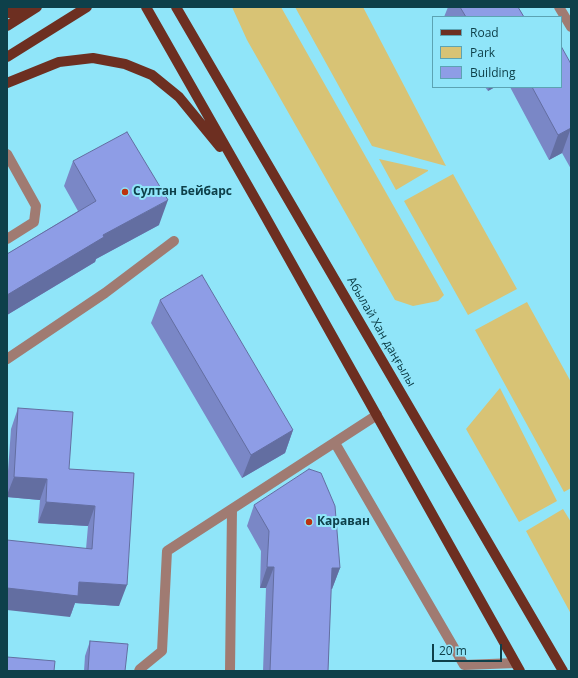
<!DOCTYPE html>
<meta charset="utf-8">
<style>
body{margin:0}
#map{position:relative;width:578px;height:678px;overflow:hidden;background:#90e5f9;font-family:"Open Sans",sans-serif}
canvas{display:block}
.frame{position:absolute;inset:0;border:8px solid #0e404a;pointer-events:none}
.legend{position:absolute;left:432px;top:16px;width:130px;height:72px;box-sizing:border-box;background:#90e5f9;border:1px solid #5ca3b3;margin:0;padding:5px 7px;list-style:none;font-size:12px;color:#0e404a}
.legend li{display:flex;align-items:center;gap:8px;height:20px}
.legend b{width:20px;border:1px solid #5ca3b3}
.scale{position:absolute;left:432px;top:644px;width:70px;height:18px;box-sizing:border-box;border:2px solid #0e404a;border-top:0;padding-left:5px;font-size:12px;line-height:14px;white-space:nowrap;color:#0e404a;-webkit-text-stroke:3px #90e5f9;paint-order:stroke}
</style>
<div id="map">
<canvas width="578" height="678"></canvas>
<div class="frame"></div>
<ul class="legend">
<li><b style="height:5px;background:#6d2f21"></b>Road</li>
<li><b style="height:11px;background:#d8c375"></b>Park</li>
<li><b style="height:11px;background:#8e9de6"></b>Building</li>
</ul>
<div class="scale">20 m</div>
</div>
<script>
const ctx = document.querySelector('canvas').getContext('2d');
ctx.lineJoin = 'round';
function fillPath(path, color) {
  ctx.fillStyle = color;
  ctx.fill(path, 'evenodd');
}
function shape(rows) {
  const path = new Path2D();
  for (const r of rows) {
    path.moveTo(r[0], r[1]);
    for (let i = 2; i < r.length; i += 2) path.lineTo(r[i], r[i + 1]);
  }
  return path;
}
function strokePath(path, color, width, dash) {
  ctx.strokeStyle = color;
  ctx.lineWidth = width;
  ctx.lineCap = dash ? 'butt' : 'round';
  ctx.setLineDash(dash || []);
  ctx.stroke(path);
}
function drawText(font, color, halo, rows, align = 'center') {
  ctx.font = font + ' "Open Sans",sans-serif';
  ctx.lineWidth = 4;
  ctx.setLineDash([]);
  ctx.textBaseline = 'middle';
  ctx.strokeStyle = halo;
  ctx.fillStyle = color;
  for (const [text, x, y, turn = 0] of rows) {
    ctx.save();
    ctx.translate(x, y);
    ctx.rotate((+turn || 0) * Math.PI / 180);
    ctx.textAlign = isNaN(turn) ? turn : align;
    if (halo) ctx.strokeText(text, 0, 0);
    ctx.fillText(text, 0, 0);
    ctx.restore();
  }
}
fillPath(shape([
 [232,7,281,7,444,295,438,301,413,306,395,300,247,40],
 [295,7,363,7,446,166,372,146],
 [379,159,428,170,428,171,396,190],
 [453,174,517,289,468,315,404,201],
 [527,302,571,382,571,488,564,492,475,330],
 [500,388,557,501,519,522,466,429],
 [563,509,571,522,571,614,526,531]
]), '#d8c375');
strokePath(shape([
 [559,7,571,27],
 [7,154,36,206,34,222,7,239],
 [7,359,105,293,174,241],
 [335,443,464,665,515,663],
 [139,671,140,669,162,651,167,551,377,415],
 [230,671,232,509]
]), '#a07b72', 10);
strokePath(shape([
 [146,7,260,207,520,671],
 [176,7,563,671],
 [7,13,27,13],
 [7,26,37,7],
 [7,57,87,7],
 [7,83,59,62,93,58,125,64,152,75,179,97,220,147]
]), '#6d2f21', 10);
fillPath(shape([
 [448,7,518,7,524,17,444,17],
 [571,64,571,169,562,153,549,160,510,87,561,87],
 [485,87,495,87,488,91],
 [73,161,159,225,96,259,95,262,7,315,7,254,78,211,64,186],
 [160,300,293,430,285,453,242,478,151,323],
 [18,408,69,469,134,473,119,606,75,603,70,617,86,549,88,526,38,523,40,500,7,497,7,485,11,429],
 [254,505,340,568,332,589,331,589,328,671,263,671,266,588,260,588,261,551,247,526],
 [90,641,125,671,84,671,85,656]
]), '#7a87c6');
fillPath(shape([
 [489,87,495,87,488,91],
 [571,128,562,153,549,160,558,135],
 [168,200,159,225,96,259,95,262,7,315,7,295,103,235],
 [293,430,285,453,242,478,251,455],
 [14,477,47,479,40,500,7,497,7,495],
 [46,502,95,506,88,526,38,523],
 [267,567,274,567,266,588,260,588],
 [332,568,340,568,332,589,325,588],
 [79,582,127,585,119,606,75,603,70,617,7,610,7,588]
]), '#636ea1');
const building = shape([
 [460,7,518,7,524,17,466,17,460,7],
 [561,46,571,64,571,128,558,135,532,87,561,87,561,46],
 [127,132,168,200,103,235,104,237,7,295,7,254,96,201,73,161,127,132],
 [202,275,293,430,251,455,160,300,202,275],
 [18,408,73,412,69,469,134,473,127,585,79,582,78,596,7,588,7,540,92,549,95,506,46,502,47,479,14,477,18,408],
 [309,469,321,473,335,506,340,568,332,568,328,671,270,671,274,567,267,567,269,531,254,505,309,469],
 [90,641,128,644,125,671,88,671,90,641],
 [7,657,55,661,54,671,7,671,7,657]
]);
fillPath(building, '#8e9de6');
strokePath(building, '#636ea1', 1);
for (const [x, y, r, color] of [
 [125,192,4,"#bd330e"],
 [309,522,4,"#bd330e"]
]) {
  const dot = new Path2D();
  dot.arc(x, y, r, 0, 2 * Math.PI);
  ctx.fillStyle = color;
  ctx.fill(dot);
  strokePath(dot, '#90e5f9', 1.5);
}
drawText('bold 12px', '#0e404a', '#90e5f9', [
 ["Султан Бейбарс",133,192],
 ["Караван",317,522]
], 'left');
drawText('12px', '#0e404a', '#90e5f9', [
 ["Абылай Хан даңғылы",381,332,60]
]);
</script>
